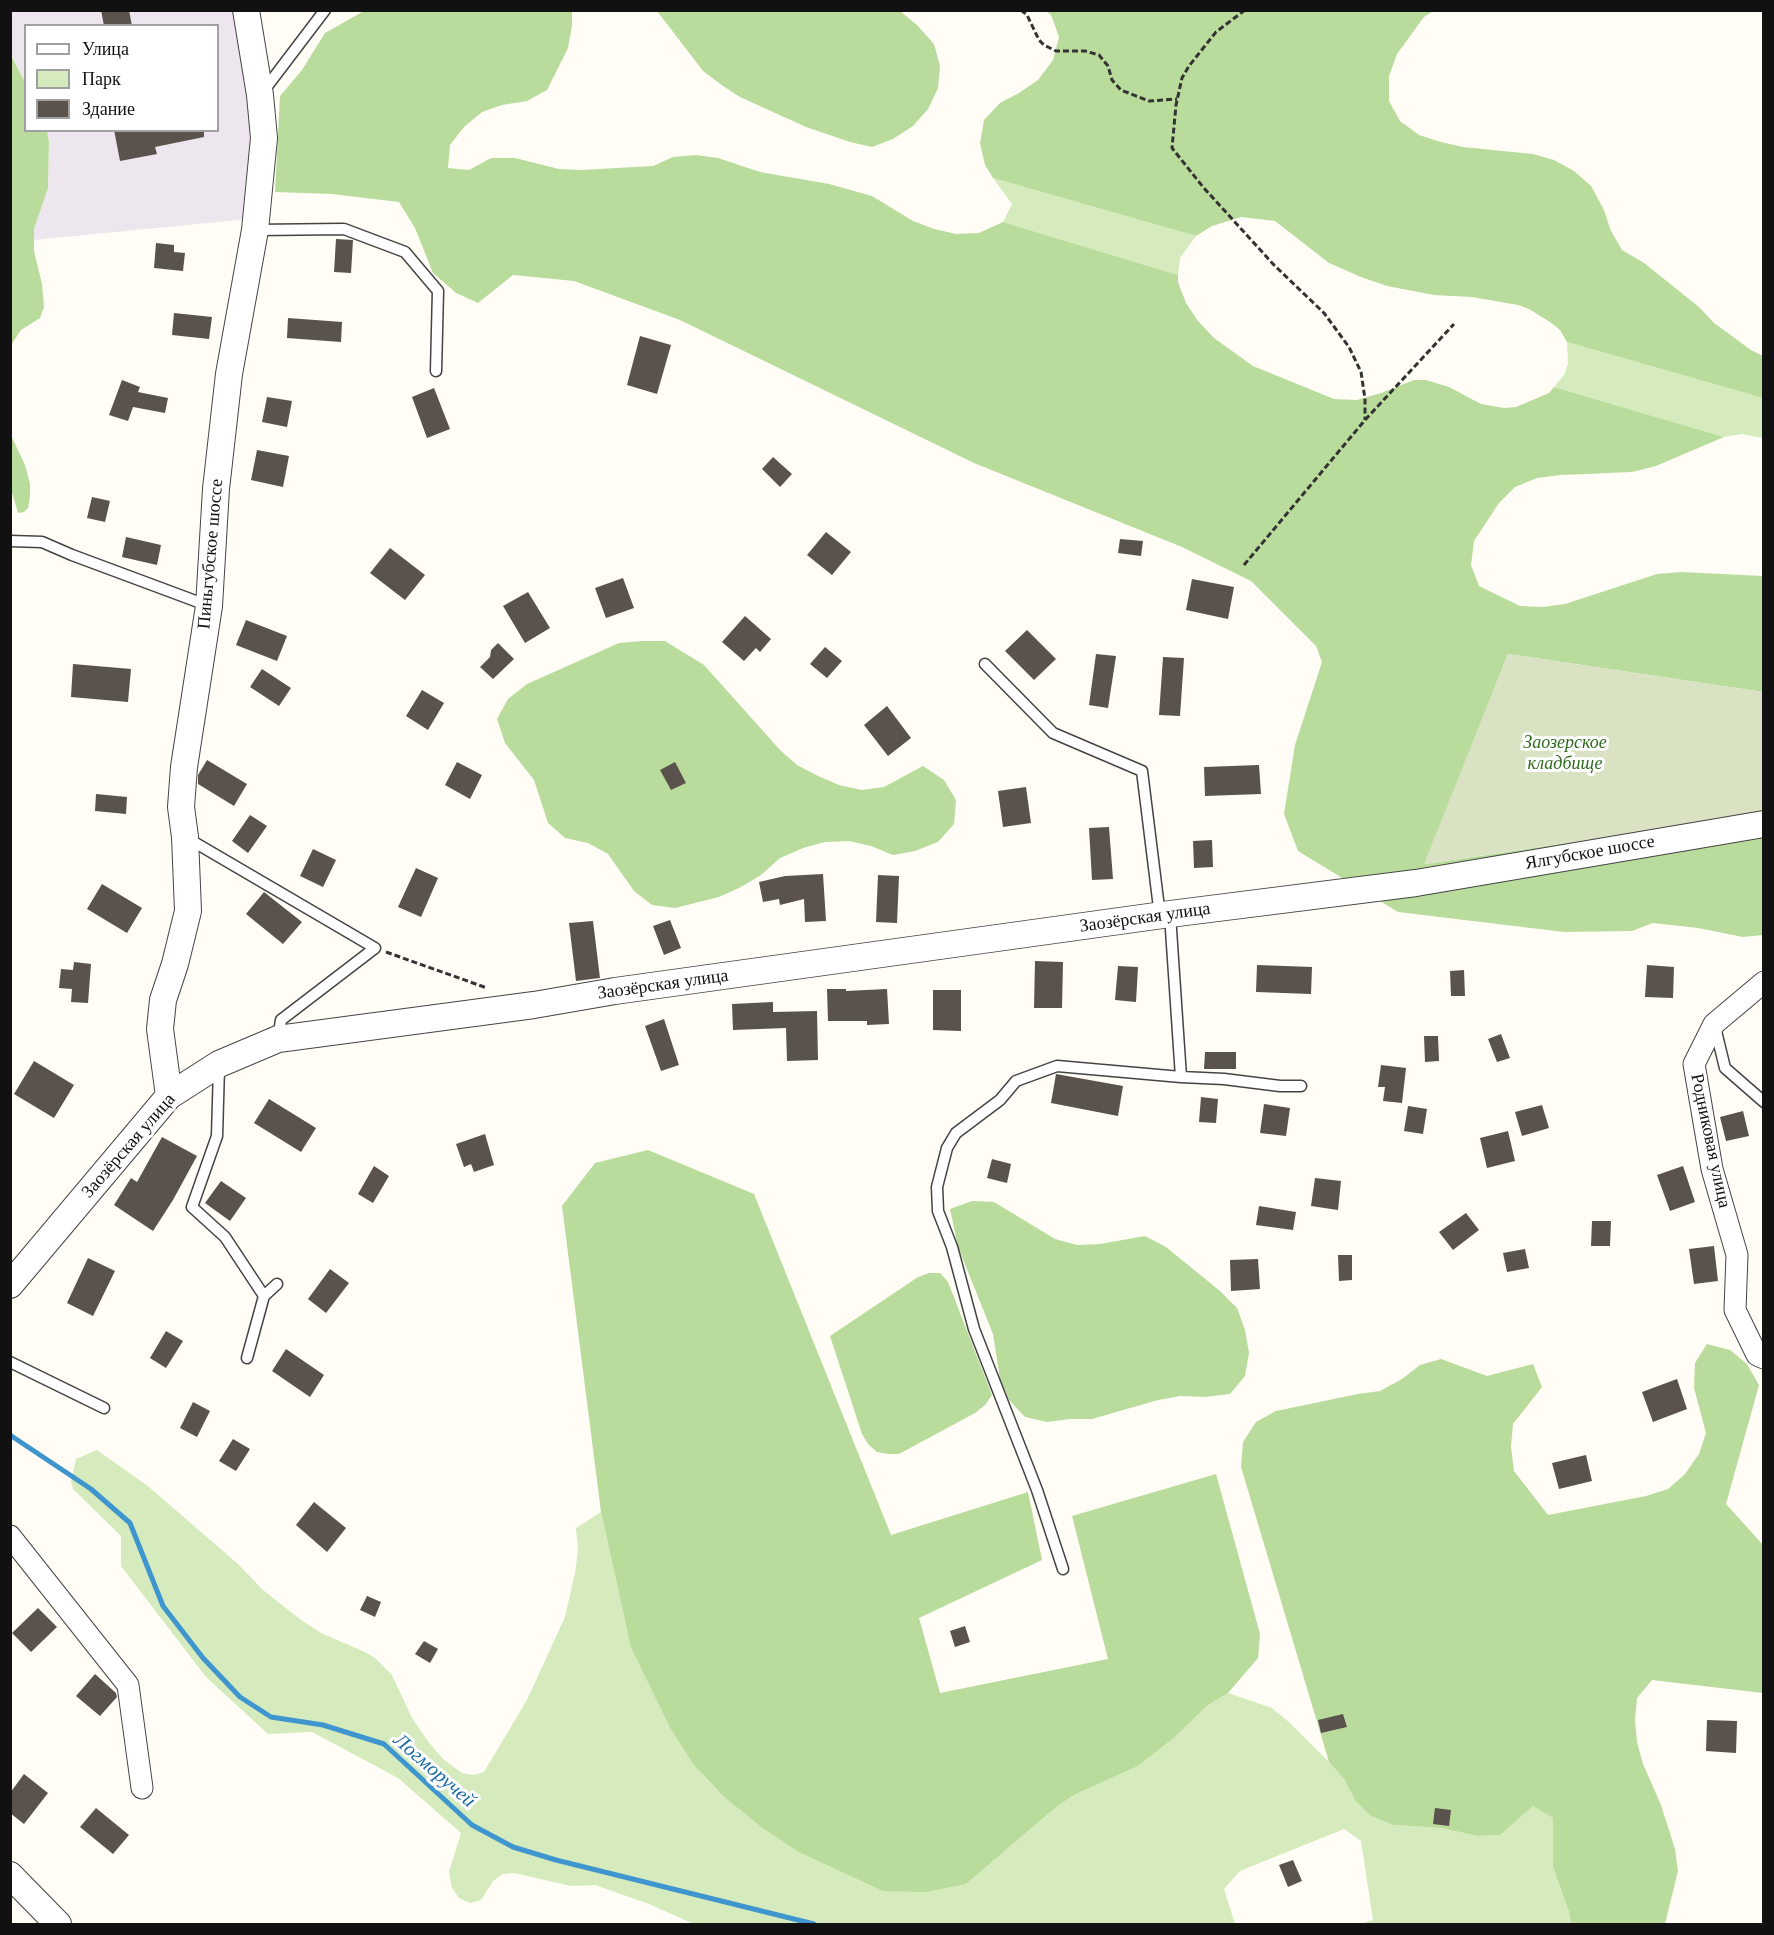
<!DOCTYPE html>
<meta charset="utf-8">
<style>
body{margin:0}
#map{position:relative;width:1774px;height:1935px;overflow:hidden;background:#fffdf5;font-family:"Times New Roman",serif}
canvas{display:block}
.frame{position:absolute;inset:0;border:12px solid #111;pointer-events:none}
.legend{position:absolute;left:24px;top:24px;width:195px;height:108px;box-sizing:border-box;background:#fff;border:2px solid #a0a0a0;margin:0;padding:8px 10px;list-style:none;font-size:18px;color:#111}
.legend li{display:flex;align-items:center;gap:12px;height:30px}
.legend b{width:30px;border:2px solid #a0a0a0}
</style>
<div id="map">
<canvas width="1774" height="1935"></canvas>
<div class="frame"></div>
<ul class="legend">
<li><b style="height:8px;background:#fff"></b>Улица</li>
<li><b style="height:16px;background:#d5ebbd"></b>Парк</li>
<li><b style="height:16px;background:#5a524d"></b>Здание</li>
</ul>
</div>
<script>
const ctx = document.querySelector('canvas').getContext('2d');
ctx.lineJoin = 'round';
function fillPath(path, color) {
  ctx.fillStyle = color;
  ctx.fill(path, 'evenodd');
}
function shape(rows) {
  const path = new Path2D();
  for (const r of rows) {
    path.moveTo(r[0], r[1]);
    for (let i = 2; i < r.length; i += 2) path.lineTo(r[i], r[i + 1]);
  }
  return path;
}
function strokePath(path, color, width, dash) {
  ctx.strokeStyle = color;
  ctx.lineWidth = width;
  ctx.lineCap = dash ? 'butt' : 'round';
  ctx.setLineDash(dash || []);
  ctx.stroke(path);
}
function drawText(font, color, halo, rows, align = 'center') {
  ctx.font = font + ' "Times New Roman",serif';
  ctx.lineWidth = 6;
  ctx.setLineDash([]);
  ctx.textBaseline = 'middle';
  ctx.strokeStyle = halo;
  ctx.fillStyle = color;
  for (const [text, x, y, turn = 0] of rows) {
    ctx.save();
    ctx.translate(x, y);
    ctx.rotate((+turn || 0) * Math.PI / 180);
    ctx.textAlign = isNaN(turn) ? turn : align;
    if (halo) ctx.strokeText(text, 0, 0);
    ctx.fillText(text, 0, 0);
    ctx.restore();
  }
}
fillPath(shape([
 [11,11,235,11,245,65,252,166,248,219,34,240,34,229,48,188,49,143,47,131,218,130,218,26,26,26,25,82,11,53]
]), '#eee6ef');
fillPath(shape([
 [993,178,1196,236,1180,258,1178,275,1003,222,1012,204],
 [1567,342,1763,398,1763,438,1742,434,1724,437,1554,387,1564,375,1568,364],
 [97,1450,149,1487,238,1564,263,1590,301,1620,321,1633,365,1652,375,1658,392,1675,412,1718,427,1740,443,1759,462,1773,474,1775,484,1772,527,1700,565,1617,575,1573,578,1550,576,1528,601,1512,631,1648,670,1728,693,1764,724,1797,761,1827,966,1884,1055,1808,1074,1795,1138,1766,1175,1737,1208,1705,1228,1693,1272,1708,1290,1723,1329,1762,1344,1779,1355,1800,1394,1825,1441,1828,1478,1836,1500,1835,1533,1805,1553,1818,1553,1867,1569,1912,1571,1924,1360,1924,1373,1920,1361,1841,1344,1829,1240,1871,1224,1889,1235,1924,694,1924,649,1904,595,1885,571,1886,514,1873,503,1874,493,1881,481,1900,470,1903,459,1898,452,1888,449,1872,461,1833,398,1778,312,1732,268,1734,206,1677,121,1566,121,1536,73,1489,71,1481,76,1459]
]), '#d5ebbd');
fillPath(shape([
 [364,11,572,11,572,26,568,48,547,90,527,101,502,105,482,112,464,127,450,145,448,168,469,170,491,158,515,158,559,169,581,170,653,166,673,157,696,155,718,158,760,172,829,184,872,196,913,221,934,229,956,234,979,233,1003,222,1178,275,1178,282,1186,303,1198,321,1214,338,1253,366,1334,399,1357,400,1381,393,1414,380,1426,380,1449,387,1481,404,1504,408,1516,407,1549,393,1554,387,1724,437,1656,466,1632,472,1561,475,1537,478,1515,487,1499,503,1474,541,1471,565,1479,586,1520,606,1543,607,1565,604,1657,574,1681,572,1763,576,1763,692,1508,654,1425,864,1763,814,1763,935,1743,937,1698,928,1653,923,1632,931,1564,932,1398,912,1298,851,1284,814,1295,745,1322,662,1316,646,1251,581,1182,547,974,463,680,320,574,281,513,275,478,303,456,293,433,273,415,228,399,202,332,194,275,192,280,96,302,70,325,33],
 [657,11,900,11,917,25,934,44,940,66,938,88,928,109,913,126,893,139,872,147,850,142,806,127,740,97,723,86,703,71],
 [1046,11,1433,11,1424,17,1397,54,1389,76,1389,101,1400,121,1419,135,1441,142,1463,147,1533,154,1554,160,1574,171,1591,186,1604,210,1611,231,1622,250,1644,263,1699,307,1714,323,1751,350,1763,356,1763,398,1567,342,1560,330,1550,322,1529,309,1518,305,1472,297,1434,295,1387,286,1361,277,1329,263,1275,221,1241,217,1212,226,1196,236,993,178,985,165,980,143,984,120,1000,103,1019,93,1038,80,1053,60,1059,37,1051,15],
 [10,53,25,82,26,130,47,131,49,142,48,188,34,229,34,251,42,284,44,307,40,318,21,330,11,345],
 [10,433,25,465,30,484,30,497,28,508,24,512,18,513,11,489],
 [642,641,665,641,704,665,780,750,797,765,818,776,839,785,862,790,884,787,923,766,944,780,956,800,954,824,938,842,915,851,893,855,871,846,849,841,825,842,803,848,780,858,761,875,741,887,719,897,675,908,652,905,634,891,608,854,588,843,565,838,548,823,534,780,505,743,497,719,508,699,527,684,619,643],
 [648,1150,754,1194,891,1535,1028,1492,1042,1560,919,1618,940,1693,1108,1659,1072,1516,1216,1474,1260,1634,1258,1658,1228,1693,1208,1705,1175,1737,1138,1766,1074,1795,1055,1808,966,1884,925,1892,883,1891,799,1852,761,1827,724,1797,693,1764,670,1728,631,1648,601,1512,562,1206,595,1163],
 [972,1201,994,1202,1055,1239,1077,1245,1100,1244,1145,1236,1166,1247,1220,1291,1237,1308,1245,1330,1249,1353,1245,1376,1230,1394,1205,1397,1180,1396,1158,1400,1092,1419,1070,1419,1047,1422,1025,1417,1009,1400,1000,1379,993,1334,958,1247,950,1209],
 [929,1273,940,1273,948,1282,992,1395,985,1405,975,1413,899,1454,888,1454,877,1452,868,1444,862,1434,830,1336,918,1277],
 [1707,1344,1730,1350,1747,1364,1759,1385,1726,1504,1763,1545,1763,1693,1652,1680,1637,1698,1635,1720,1637,1742,1643,1764,1661,1805,1675,1849,1678,1871,1665,1924,1571,1924,1569,1912,1553,1867,1553,1818,1533,1806,1500,1835,1478,1836,1441,1828,1394,1825,1371,1816,1355,1800,1344,1779,1329,1762,1241,1467,1243,1442,1256,1422,1276,1411,1358,1394,1380,1391,1402,1379,1420,1365,1441,1359,1487,1376,1533,1364,1542,1387,1513,1424,1511,1447,1514,1471,1548,1515,1646,1496,1668,1489,1685,1474,1699,1454,1706,1433,1694,1388,1695,1363]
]), '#b9dc9c');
fillPath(shape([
 [1508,654,1763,692,1763,814,1424,864]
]), '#d9e3c4');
strokePath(shape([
 [10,1435,91,1489,130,1523,163,1606,203,1658,240,1697,271,1717,323,1725,384,1744,472,1825,513,1847,556,1860,814,1924]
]), '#3f96cf', 5);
fillPath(shape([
 [101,10,129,10,132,26,104,26],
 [114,130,204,130,204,137,155,147,157,154,120,161],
 [336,239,353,240,351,273,334,272],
 [156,243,174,245,174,252,185,253,183,271,154,268],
 [174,313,212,317,209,339,172,335],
 [288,318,342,322,341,342,287,338],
 [640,336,671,345,657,394,627,385],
 [122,380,140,387,138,392,168,398,165,413,133,407,128,421,109,415],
 [434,388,450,429,427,438,412,397],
 [267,397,292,401,287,427,262,422],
 [257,450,289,456,283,487,251,480],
 [773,457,792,474,780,487,762,469],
 [92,497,110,501,105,522,87,518],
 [826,532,851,552,832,575,807,555],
 [126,537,161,545,157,565,122,557],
 [1120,539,1143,541,1141,556,1118,553],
 [390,548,425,575,405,600,370,573],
 [623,578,634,608,606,618,595,588],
 [1192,579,1234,587,1228,619,1186,610],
 [528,592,550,628,525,643,503,606],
 [745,616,771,639,760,652,756,648,744,661,722,642],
 [246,620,287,636,277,661,236,645],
 [1027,630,1056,659,1034,680,1005,651],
 [498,643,514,659,493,679,480,667,490,657,491,650],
 [825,647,842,661,827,678,810,664],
 [1096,654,1116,656,1108,708,1089,705],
 [1163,657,1184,658,1180,716,1159,715],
 [73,664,131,669,128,702,71,697],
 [262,669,291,688,279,706,250,687],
 [422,690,444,703,428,730,406,716],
 [887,706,911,738,888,756,864,725],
 [207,760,247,784,234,806,198,784,198,775],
 [457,762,482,775,470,799,445,785],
 [675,762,686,783,671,790,660,770],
 [1259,765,1261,794,1205,796,1204,767],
 [1026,787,1031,823,1003,827,998,791],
 [96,794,127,797,126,814,95,811],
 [250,815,267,826,248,853,232,841],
 [1109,827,1113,879,1092,880,1089,828],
 [1212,840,1213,867,1194,868,1193,841],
 [313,849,336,860,323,887,300,876],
 [416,868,438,878,421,917,398,907],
 [823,874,826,921,805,922,804,899,780,905,779,899,763,902,759,882,785,876],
 [878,875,899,876,897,923,876,922],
 [102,884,142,908,127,933,87,909],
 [264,892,302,922,283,944,246,914],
 [670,920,681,948,664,955,653,926],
 [593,921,600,978,576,981,569,923],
 [1035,961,1063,962,1062,1008,1034,1008],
 [74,962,91,964,88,1003,71,1002,72,989,59,988,61,969,73,970],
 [1257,965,1312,967,1311,994,1256,992],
 [1647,965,1674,967,1673,998,1645,997],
 [1118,966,1138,967,1136,1002,1115,1000],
 [1464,970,1465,996,1451,996,1450,971],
 [827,989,846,989,846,991,887,989,889,1024,867,1025,867,1021,828,1021],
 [933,990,961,990,961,1031,933,1030],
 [773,1002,773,1012,817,1011,818,1060,787,1061,786,1028,733,1030,732,1004],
 [664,1019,679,1065,661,1071,645,1026],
 [1501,1034,1510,1058,1497,1062,1488,1039],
 [1424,1036,1438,1036,1439,1061,1425,1062],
 [1205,1052,1236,1052,1236,1069,1204,1069],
 [34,1061,74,1085,54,1118,14,1094],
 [1381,1065,1406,1068,1402,1103,1383,1101,1385,1087,1378,1087],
 [1056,1074,1123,1086,1118,1116,1051,1103],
 [1201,1097,1218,1099,1216,1123,1199,1122],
 [269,1099,316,1128,301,1152,254,1123],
 [1264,1104,1290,1108,1286,1136,1260,1133],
 [1542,1105,1549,1128,1522,1136,1515,1112],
 [1408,1106,1427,1109,1423,1134,1404,1131],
 [1743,1111,1749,1136,1726,1141,1720,1117],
 [1508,1131,1515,1161,1487,1168,1480,1138],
 [485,1134,494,1165,474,1172,471,1164,464,1167,456,1144],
 [162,1137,197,1156,173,1200,153,1231,114,1205,131,1178,137,1182],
 [992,1159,1011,1164,1007,1183,987,1178],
 [374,1166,389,1176,373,1203,358,1194],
 [1683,1166,1695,1202,1670,1211,1657,1175],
 [1315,1178,1341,1181,1338,1210,1311,1206],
 [221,1181,246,1198,230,1221,205,1203],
 [1259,1206,1296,1212,1293,1230,1256,1225],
 [1466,1213,1479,1230,1453,1250,1439,1232],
 [1592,1221,1611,1221,1610,1246,1591,1246],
 [1714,1246,1718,1281,1694,1284,1689,1249],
 [1525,1249,1529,1268,1507,1272,1503,1253],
 [1338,1255,1352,1255,1352,1280,1339,1281],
 [88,1258,115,1271,93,1316,67,1303],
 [1258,1259,1260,1289,1231,1291,1230,1260],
 [330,1269,349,1283,326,1313,308,1299],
 [166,1331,183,1341,166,1368,150,1358],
 [286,1349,324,1375,310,1397,272,1371],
 [1677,1379,1687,1409,1653,1422,1642,1392],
 [193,1402,210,1411,197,1437,180,1428],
 [233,1439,250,1449,236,1471,219,1461],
 [1586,1455,1592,1481,1559,1489,1552,1463],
 [314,1502,346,1528,327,1552,296,1525],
 [367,1596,381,1602,375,1617,360,1610],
 [38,1608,57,1627,31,1652,12,1633],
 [965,1626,970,1642,955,1647,950,1631],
 [424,1641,438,1649,430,1663,415,1654],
 [95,1674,116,1693,117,1697,100,1716,76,1696],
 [1343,1714,1347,1727,1321,1733,1318,1720],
 [1707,1720,1737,1721,1736,1753,1706,1751],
 [24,1774,48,1793,24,1824,10,1813,10,1793],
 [96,1808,129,1835,113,1854,80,1827],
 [1435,1808,1451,1810,1449,1826,1433,1824],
 [1293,1860,1302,1881,1288,1887,1279,1865]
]), '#5a524d');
const service = shape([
 [262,93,325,10],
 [255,230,344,229,405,252,438,291,436,371],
 [10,541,42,542,72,555,209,606],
 [985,664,1053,733,1142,771,1160,916],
 [187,838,375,948,281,1020,278,1039],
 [1170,915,1181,1077],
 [1715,1027,1725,1068,1764,1102],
 [219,1067,217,1136,192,1207,225,1237,264,1296],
 [247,1358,264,1296,277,1284],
 [10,1362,104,1408],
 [1063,1569,1037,1490,974,1329,952,1247,938,1211,937,1187,947,1148,956,1133,1000,1100,1016,1081,1057,1066,1181,1077,1224,1079,1280,1086,1301,1086]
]);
const minor = shape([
 [1764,982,1714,1024,1694,1064,1712,1169,1737,1255,1735,1310,1757,1355,1764,1358],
 [10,1536,128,1685,142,1788]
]);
const tertiary = shape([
 [169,1096,160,1029,163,1000,175,964,188,911,185,837,181,807,184,767,209,606,216,489,229,374,255,230,264,138,260,95,246,10],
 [10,1285,169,1096,219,1064,278,1039,534,1005,615,991,1170,914,1416,883,1764,824],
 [10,1875,58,1924]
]);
strokePath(service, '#444', 13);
strokePath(minor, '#444', 23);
strokePath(tertiary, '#444', 28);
strokePath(shape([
 [1021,10,1027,15,1039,40,1044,45,1056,51,1085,51,1099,55,1108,66,1112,80,1121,90,1149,101,1177,99],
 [1245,10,1216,32,1189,66,1182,78,1176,105,1172,148,1203,187,1274,265,1324,313,1349,347,1361,372,1365,399,1365,420],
 [1244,565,1365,420,1454,324],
 [386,952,487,988]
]), '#333', 3, [6, 3]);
strokePath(service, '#fff', 10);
strokePath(minor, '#fff', 21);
strokePath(tertiary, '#fff', 26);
drawText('18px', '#111', '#fff', [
 ["Пиньгубское шоссе",211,554,-85],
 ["Ялгубское шоссе",1590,853,-10],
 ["Заозёрская улица",1145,918,-8],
 ["Заозёрская улица",663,985,-8],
 ["Родниковая улица",1710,1141,78],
 ["Заозёрская улица",129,1146,-49]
]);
drawText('italic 18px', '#2f6b1f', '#fff', [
 ["Заозерское",1565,743],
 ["кладбище",1565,764]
]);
drawText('italic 20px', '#1768a6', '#fff', [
 ["Логморучей",434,1771,41]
]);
</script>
